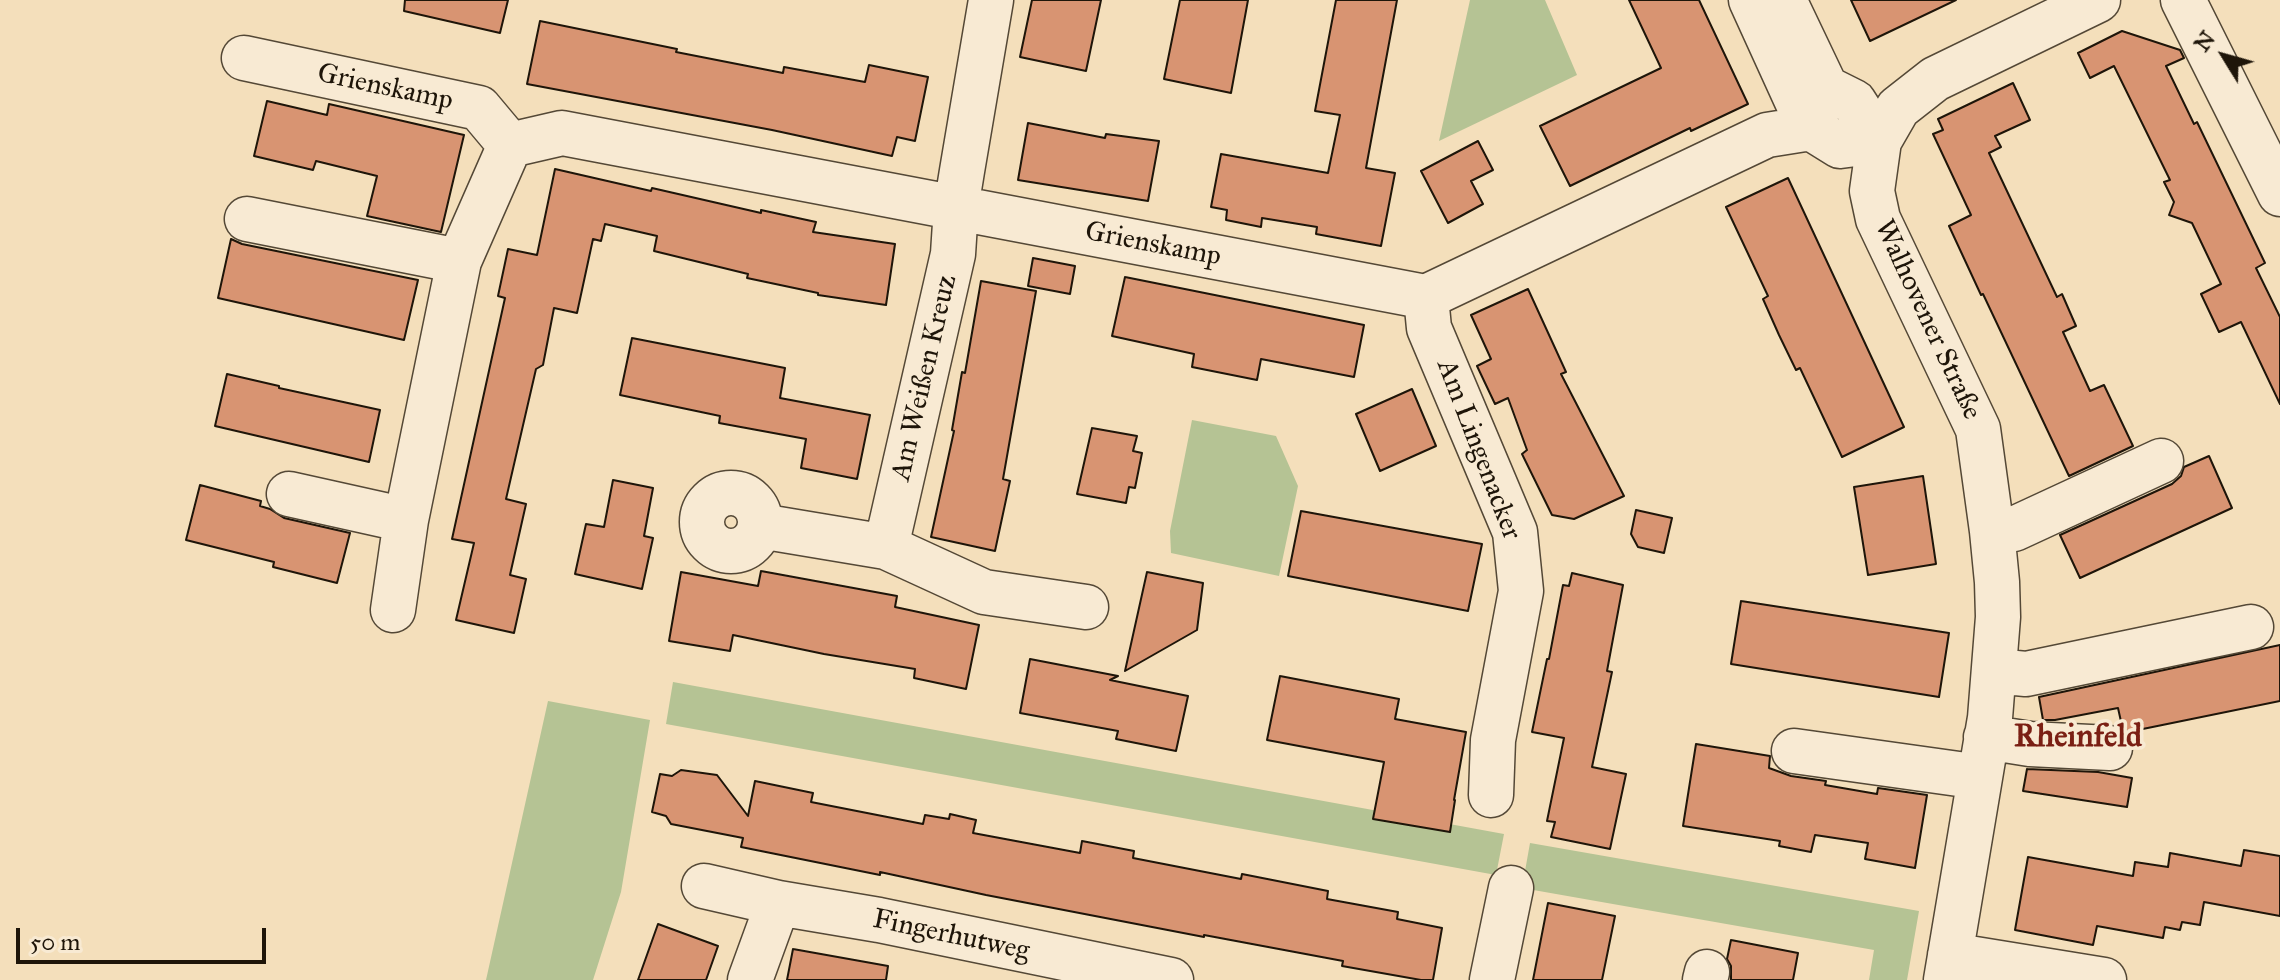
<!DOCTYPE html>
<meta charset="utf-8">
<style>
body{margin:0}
#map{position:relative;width:2280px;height:980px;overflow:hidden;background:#f4dfbb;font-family:"IM FELL Great Primer",serif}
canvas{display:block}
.north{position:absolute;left:2184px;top:16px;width:80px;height:80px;-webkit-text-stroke:6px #f8ead3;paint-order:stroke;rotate:307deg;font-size:22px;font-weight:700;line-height:32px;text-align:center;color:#1e1509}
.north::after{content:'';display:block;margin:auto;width:28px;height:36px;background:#1e1509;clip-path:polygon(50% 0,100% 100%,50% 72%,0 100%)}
.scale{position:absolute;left:16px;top:928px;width:250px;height:36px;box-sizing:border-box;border:4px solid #1e1509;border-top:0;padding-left:10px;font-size:24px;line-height:28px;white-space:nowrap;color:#1e1509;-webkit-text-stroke:6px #f8ead3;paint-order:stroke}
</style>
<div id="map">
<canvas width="2280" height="980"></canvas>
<div class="north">N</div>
<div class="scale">50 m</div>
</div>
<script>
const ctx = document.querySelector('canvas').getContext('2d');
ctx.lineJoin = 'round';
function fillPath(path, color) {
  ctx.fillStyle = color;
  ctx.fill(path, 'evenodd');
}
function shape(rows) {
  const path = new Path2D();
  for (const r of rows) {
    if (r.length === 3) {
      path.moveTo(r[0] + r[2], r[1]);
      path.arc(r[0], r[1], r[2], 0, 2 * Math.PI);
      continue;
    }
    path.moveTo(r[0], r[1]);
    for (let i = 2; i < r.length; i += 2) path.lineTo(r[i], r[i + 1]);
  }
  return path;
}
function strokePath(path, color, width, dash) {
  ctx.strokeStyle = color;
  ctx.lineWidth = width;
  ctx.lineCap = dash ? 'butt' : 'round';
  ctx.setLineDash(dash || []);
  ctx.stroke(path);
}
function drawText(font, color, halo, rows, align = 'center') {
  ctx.font = font + ' "IM FELL Great Primer",serif';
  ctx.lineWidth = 7;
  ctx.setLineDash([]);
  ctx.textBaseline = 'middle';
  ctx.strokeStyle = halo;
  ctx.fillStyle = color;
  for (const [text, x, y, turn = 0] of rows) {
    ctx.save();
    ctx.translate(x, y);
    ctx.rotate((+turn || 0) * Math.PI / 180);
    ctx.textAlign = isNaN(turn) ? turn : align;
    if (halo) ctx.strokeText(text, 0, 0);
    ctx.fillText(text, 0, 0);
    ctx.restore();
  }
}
fillPath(shape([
 [1470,0,1545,0,1577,75,1439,141],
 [1192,420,1276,436,1298,486,1279,576,1171,553,1170,531],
 [673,682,1504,834,1496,875,666,724],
 [548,701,650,720,621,892,593,980,486,980],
 [1530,843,1919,911,1907,980,1869,980,1874,950,1522,888]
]), '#b5c394');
const building = shape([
 [405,0,508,0,500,33,404,11,405,0],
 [1032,0,1101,0,1086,71,1020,57,1032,0],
 [1180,0,1248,0,1231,93,1164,79,1180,0],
 [1336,0,1397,0,1366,168,1395,173,1381,246,1316,234,1317,227,1262,218,1261,227,1226,220,1227,210,1211,207,1221,154,1328,173,1340,115,1315,111,1336,0],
 [1629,0,1699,0,1748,104,1691,131,1690,128,1570,186,1540,126,1661,68,1629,0],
 [1851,0,1956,0,1870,41,1851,0],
 [540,21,677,49,676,52,783,73,784,67,865,82,869,65,928,77,915,141,897,137,892,156,772,130,527,84,540,21],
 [2122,31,2180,50,2184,58,2166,66,2194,124,2197,122,2265,263,2256,268,2280,317,2280,404,2241,322,2219,332,2201,294,2221,284,2192,223,2169,215,2174,202,2164,182,2170,180,2114,66,2090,78,2078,53,2122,31],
 [2013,83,2030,120,1995,136,2001,147,1989,153,2057,297,2062,294,2076,326,2063,332,2090,391,2104,385,2133,446,2069,476,1983,294,1981,295,1949,226,1971,215,1933,134,1943,130,1938,119,2013,83],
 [267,101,327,115,329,104,464,135,441,232,367,216,377,176,316,161,313,170,254,156,267,101],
 [1028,123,1105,138,1106,134,1159,141,1148,201,1018,180,1028,123],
 [1478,141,1493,170,1471,181,1483,204,1448,223,1421,171,1478,141],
 [555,169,651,191,652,188,761,213,761,210,816,222,813,232,895,244,886,305,818,295,818,293,747,278,748,274,654,251,657,236,605,224,601,241,593,239,577,313,554,308,543,365,536,369,506,499,526,504,510,575,526,579,514,633,456,620,474,543,452,539,505,298,498,296,508,249,537,255,555,169],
 [1788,178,1904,427,1842,457,1800,368,1796,370,1779,335,1763,299,1768,296,1726,207,1788,178],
 [231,239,242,244,418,280,404,340,218,298,231,239],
 [1033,258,1075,266,1070,294,1028,286,1033,258],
 [1125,277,1364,325,1354,377,1261,359,1257,380,1192,367,1194,354,1112,336,1125,277],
 [981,281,1036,291,1003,479,1010,481,995,551,931,537,954,431,952,430,962,372,965,373,981,281],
 [1528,289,1566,372,1561,374,1624,496,1574,519,1552,515,1522,454,1527,450,1508,398,1495,404,1477,366,1491,359,1471,315,1528,289],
 [632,338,785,368,780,398,870,415,857,479,801,468,806,439,719,423,720,416,620,395,632,338],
 [227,374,279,386,279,388,380,410,369,462,215,426,227,374],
 [1412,389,1436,446,1380,471,1356,414,1412,389],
 [1092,428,1137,436,1133,451,1142,453,1135,488,1129,487,1126,503,1077,494,1092,428],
 [2209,456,2232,508,2080,578,2060,535,2172,484,2181,476,2184,467,2209,456],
 [1923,476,1936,564,1868,575,1854,487,1923,476],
 [613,480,653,488,644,536,653,538,642,589,575,574,586,524,604,527,613,480],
 [200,485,261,501,260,506,270,509,284,518,350,533,337,583,273,567,274,562,186,540,200,485],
 [1636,510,1672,518,1664,553,1638,547,1631,534,1636,510],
 [1301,511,1482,544,1468,611,1288,576,1301,511],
 [761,571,897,596,895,607,979,625,966,689,914,678,915,669,824,654,733,635,730,651,669,641,681,572,758,586,761,571],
 [1147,572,1203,583,1197,630,1125,671,1147,572],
 [1572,573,1623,585,1607,671,1612,672,1592,767,1626,774,1610,849,1551,837,1555,822,1547,821,1564,738,1532,732,1547,659,1549,659,1563,585,1569,586,1572,573],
 [1741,601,1949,633,1939,697,1731,664,1741,601],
 [2280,645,2280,701,2128,732,2122,726,2118,708,2055,720,2043,720,2039,697,2280,645],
 [1030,659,1118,676,1110,680,1188,696,1176,751,1116,739,1118,731,1020,713,1030,659],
 [1280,676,1399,699,1395,719,1466,732,1454,800,1455,800,1450,832,1373,819,1384,762,1267,740,1280,676],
 [1696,744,1770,756,1769,768,1791,776,1826,781,1825,785,1877,794,1878,788,1927,795,1915,868,1865,859,1868,843,1815,835,1811,852,1779,846,1780,841,1683,826,1696,744],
 [2027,769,2098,772,2132,778,2127,807,2023,791,2027,769],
 [681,770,717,775,748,816,755,781,813,793,811,802,923,824,925,815,949,819,950,814,976,820,973,833,1080,853,1082,841,1134,851,1133,858,1241,879,1242,874,1328,891,1327,899,1398,912,1397,919,1442,928,1433,980,1421,980,1342,966,1343,961,1204,935,1204,937,986,895,880,872,880,875,741,847,743,838,671,824,666,816,652,812,660,774,672,776,681,770],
 [2244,850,2280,856,2280,916,2204,902,2200,925,2182,922,2180,930,2165,927,2163,938,2097,926,2093,945,2015,930,2028,857,2133,876,2135,862,2168,867,2170,853,2241,866,2244,850],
 [1548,903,1615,916,1602,980,1533,980,1548,903],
 [658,924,718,946,706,980,638,980,658,924],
 [1731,940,1798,953,1793,980,1731,980,1731,966,1727,959,1731,940],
 [793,949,888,966,886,980,787,980,793,949]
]);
fillPath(building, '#d89472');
strokePath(building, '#1e1509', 2);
const minor = shape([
 [1751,0,1797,101,1811,128],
 [1784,0,1826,88,1854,102,1879,141,1872,191,1878,219,1978,429,1992,531,1997,582,1998,617,1990,718,1946,980],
 [2183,0,2280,194],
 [244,58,479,108,510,145],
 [1879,141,1898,108,1935,79,2098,0],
 [247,219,459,261],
 [1426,297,1429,328,1515,532,1521,591,1493,740,1491,795],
 [731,522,29],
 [289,494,406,520],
 [760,526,886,547,984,592,1086,607],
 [1992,531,2014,529,2161,461],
 [886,547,953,254,956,208,962,171,991,0],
 [393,610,406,520,459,261,510,145,562,133,1426,297,1767,135,1811,128,1840,146,1879,141],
 [1995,671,2026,674,2251,627],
 [1986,737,2030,744,2110,748],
 [1794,751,1980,777],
 [704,886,778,903],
 [1950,955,2104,980],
 [750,980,778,903,879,920,1171,980],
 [1492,980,1511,888],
 [1705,980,1707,972]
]);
strokePath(minor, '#544836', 47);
strokePath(minor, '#f8ead3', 44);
drawText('28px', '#1e1509', '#f8ead3', [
 ["Grienskamp",385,88,12],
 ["Grienskamp",1153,245,11],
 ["Walhovener Straße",1927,320,65],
 ["Am Weißen Kreuz",925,378,-77],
 ["Am Lingenacker",1478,450,69],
 ["Fingerhutweg",951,936,12]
]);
drawText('bold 32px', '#7a1f14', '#f8ead3', [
 ["Rheinfeld",2078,738]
]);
</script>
